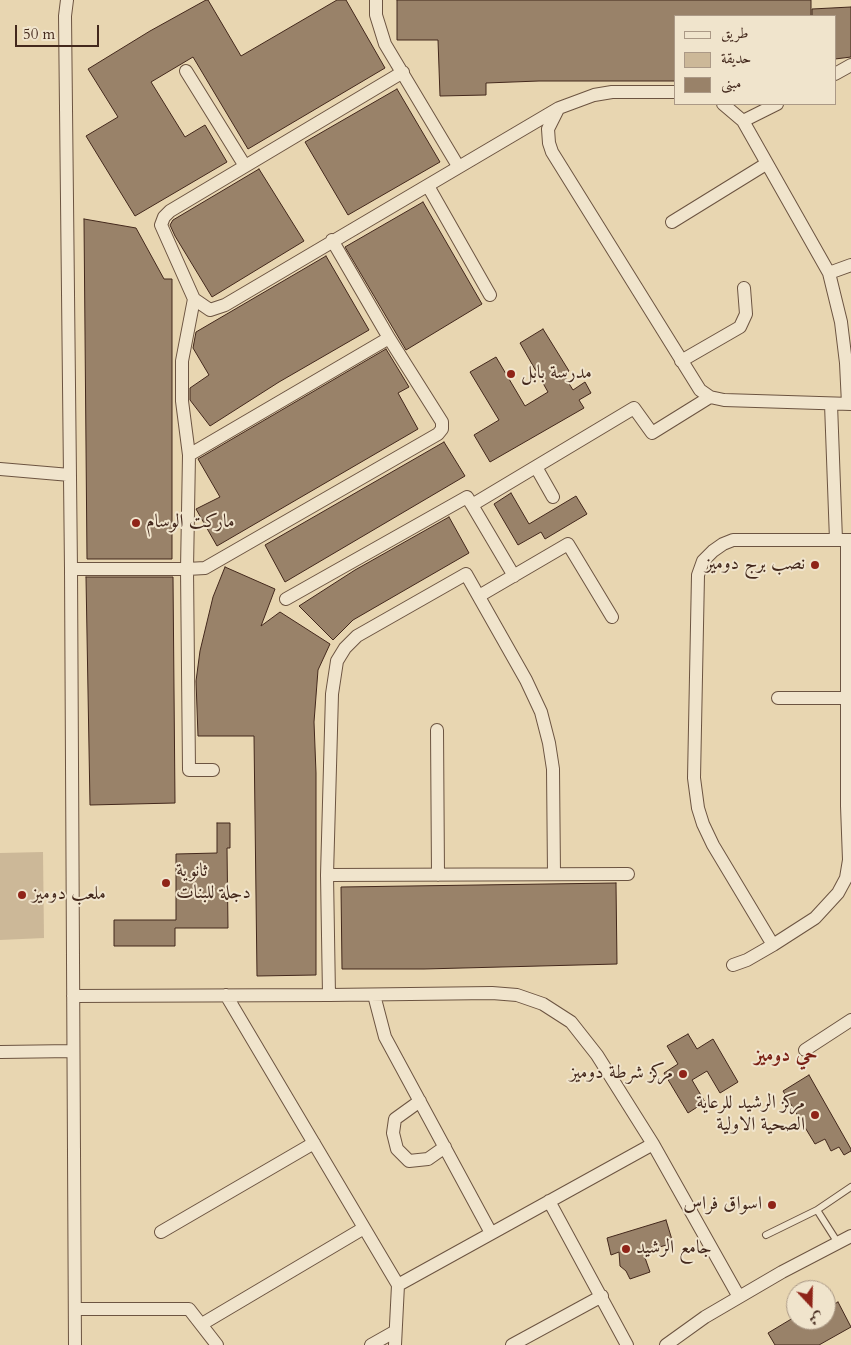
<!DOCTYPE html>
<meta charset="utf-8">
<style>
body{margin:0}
#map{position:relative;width:851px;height:1345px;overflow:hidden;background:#e8d6b1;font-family:Cardo,Amiri,serif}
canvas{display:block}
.legend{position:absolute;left:674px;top:15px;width:162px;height:90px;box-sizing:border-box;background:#f0e4cc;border:1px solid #ab9986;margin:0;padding:6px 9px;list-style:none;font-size:15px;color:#43281c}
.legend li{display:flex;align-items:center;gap:10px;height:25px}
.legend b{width:25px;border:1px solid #ab9986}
.north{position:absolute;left:786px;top:1280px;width:50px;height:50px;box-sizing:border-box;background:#f0e4cc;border:1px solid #ab9986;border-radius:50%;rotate:159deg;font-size:14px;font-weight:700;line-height:20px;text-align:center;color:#43281c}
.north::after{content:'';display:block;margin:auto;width:18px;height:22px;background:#8f2418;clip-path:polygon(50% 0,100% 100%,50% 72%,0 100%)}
.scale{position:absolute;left:15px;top:25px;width:84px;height:22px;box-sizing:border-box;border:2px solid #43281c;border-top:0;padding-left:6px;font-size:15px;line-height:18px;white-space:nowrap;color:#43281c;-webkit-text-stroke:4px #f0e4cc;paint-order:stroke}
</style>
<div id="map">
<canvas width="851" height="1345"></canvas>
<ul class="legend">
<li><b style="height:6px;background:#f0e4cc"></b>طريق</li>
<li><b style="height:14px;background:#ccb898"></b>حديقة</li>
<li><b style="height:14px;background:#998269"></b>مبنى</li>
</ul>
<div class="north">ش</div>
<div class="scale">50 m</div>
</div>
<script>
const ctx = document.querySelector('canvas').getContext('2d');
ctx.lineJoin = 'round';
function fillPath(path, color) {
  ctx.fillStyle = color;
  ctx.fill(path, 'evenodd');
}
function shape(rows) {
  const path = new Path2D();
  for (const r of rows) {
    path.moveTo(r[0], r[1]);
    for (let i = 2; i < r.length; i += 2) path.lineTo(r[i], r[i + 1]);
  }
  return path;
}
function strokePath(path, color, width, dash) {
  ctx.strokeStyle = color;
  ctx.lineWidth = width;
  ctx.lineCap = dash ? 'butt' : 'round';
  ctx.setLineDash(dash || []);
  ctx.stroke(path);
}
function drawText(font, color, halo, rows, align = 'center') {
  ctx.font = font + ' Cardo,Amiri,serif';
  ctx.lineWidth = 4;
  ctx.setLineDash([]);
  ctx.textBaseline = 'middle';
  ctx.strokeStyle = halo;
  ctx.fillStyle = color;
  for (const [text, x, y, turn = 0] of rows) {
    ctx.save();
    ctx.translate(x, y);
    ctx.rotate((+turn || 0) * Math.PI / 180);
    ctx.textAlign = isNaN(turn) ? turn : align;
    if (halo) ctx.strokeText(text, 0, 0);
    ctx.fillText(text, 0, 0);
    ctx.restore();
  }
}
fillPath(shape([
 [43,852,44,938,0,940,0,853]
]), '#ccb898');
const building = shape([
 [206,0,208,0,241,56,337,0,346,0,385,68,248,149,193,57,151,82,185,137,205,125,227,162,135,216,86,136,118,117,88,69,150,31,206,0],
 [397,0,811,0,811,16,675,16,675,81,539,81,486,83,486,95,440,96,438,40,397,40,397,0],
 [851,7,851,57,835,59,835,16,812,16,812,9,851,7],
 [397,89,440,162,348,215,305,142,397,89],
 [259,169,304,241,212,297,175,236,170,225,173,220,259,169],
 [423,202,482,304,406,350,345,247,423,202],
 [84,219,136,228,164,279,172,279,172,559,87,559,84,219],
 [326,256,369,330,279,382,210,426,190,400,190,388,209,375,193,348,196,332,326,256],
 [543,329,569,371,563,374,573,390,585,382,591,393,579,400,584,408,490,462,474,435,499,420,470,372,496,357,525,406,548,392,520,343,543,329],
 [386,349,409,387,398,393,418,429,217,546,196,509,220,497,198,459,386,349],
 [444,442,465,476,285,582,265,545,444,442],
 [511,493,529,524,576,496,587,514,545,539,541,532,518,545,494,504,511,493],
 [449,517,469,553,353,620,333,640,299,606,355,570,449,517],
 [225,567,275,589,261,626,280,612,330,644,318,670,314,722,316,773,316,975,257,976,254,736,198,736,196,681,200,651,213,597,225,567],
 [86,577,173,577,175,803,90,805,86,577],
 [217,823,230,823,230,848,227,848,228,928,175,928,175,946,114,946,114,920,176,920,176,854,217,853,217,823],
 [616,883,617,964,424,969,342,969,341,887,616,883],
 [688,1034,697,1049,713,1039,738,1082,720,1093,707,1071,692,1080,705,1102,688,1113,664,1073,678,1064,667,1046,688,1034],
 [809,1075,851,1149,851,1151,844,1155,839,1147,831,1151,825,1139,815,1144,783,1091,809,1075],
 [666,1220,673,1243,643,1252,650,1272,630,1279,626,1271,620,1266,619,1252,611,1255,607,1238,666,1220],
 [838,1302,851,1327,819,1345,775,1345,768,1333,793,1318,797,1325,806,1320,826,1320,826,1309,838,1302]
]);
fillPath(building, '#998269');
strokePath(building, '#43281c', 1);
const lane = shape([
 [817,1210,851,1187],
 [766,1235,817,1210,838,1243]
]);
const street = shape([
 [67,0,65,16,71,569,75,1345],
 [376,0,376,15,385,44,458,166],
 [186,71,245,166],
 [403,72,170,211,164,217,161,225,194,299,210,310,225,305,559,108,594,95,612,92,675,92],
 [835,74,851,65],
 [723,104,743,121,829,273,841,322,846,363,848,404],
 [558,109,548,129,549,143,552,152,700,390,710,397,724,400,851,404],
 [743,121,777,104],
 [428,186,490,295],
 [672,222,766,164],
 [829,273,851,265],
 [681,361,740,327,746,314,744,288],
 [831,404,836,540],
 [189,455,182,401,182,361,194,299],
 [536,467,553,497],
 [0,469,70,475],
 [472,505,514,576],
 [71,569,187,569,205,568,438,434,442,429,442,422,389,338,332,240],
 [479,596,568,544,612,617],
 [286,599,467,497,472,505,634,408,652,433,710,397],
 [778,698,847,698],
 [437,730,438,875],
 [213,770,189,770,187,569,189,455,389,338],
 [327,875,628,874],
 [773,945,713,845,703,824,698,808,694,778,698,575,703,561,713,551,723,544,733,540,851,540],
 [733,965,747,960,773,945,815,918,838,893,846,878,849,860,847,806,847,540],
 [226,995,398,1285,395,1345],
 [329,995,327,875,332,694,337,661,345,648,357,636,466,574,526,680,541,712,549,743,553,769,554,874],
 [374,995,385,1037,491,1233],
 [73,996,329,995,492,993,517,995,543,1004,571,1022,597,1055,653,1144,739,1297],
 [805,1050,851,1020],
 [0,1052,73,1051],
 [420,1101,395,1119,393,1133,397,1149,409,1161,428,1159,445,1147],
 [549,1201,627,1345],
 [161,1232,314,1143],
 [398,1285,653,1144],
 [75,1309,189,1309,217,1345],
 [202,1324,364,1228],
 [371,1345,394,1332],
 [512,1345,602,1296],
 [666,1345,705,1317,782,1272,851,1236]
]);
strokePath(lane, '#6c5441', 8);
strokePath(street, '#6c5441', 14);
strokePath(lane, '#f0e4cc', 6);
strokePath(street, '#f0e4cc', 12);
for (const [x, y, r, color] of [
 [511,374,5,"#8f2418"],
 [136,523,5,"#8f2418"],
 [815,565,5,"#8f2418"],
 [166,883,5,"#8f2418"],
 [22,895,5,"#8f2418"],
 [683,1074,5,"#8f2418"],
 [815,1115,5,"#8f2418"],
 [772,1205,5,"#8f2418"],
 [626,1249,5,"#8f2418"]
]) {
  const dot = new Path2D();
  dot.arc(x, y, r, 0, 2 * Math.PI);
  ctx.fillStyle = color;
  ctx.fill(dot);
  strokePath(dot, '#f0e4cc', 2);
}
drawText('19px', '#43281c', '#f0e4cc', [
 ["مدرسة بابل",521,374],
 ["ماركت الوسام",146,523],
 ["نصب برج دوميز",805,565,"right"],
 ["ثانوية",176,872],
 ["دجلة للبنات",176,894],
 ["ملعب دوميز",32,895],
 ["مركز شرطة دوميز",673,1074,"right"],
 ["مركز الرشيد للرعاية",805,1104,"right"],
 ["الصحية الاولية",805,1126,"right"],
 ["اسواق فراس",762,1205,"right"],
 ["جامع الرشيد",636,1249]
], 'left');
drawText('bold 20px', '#7a1f14', '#f0e4cc', [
 ["حي دوميز",786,1056]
]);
</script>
